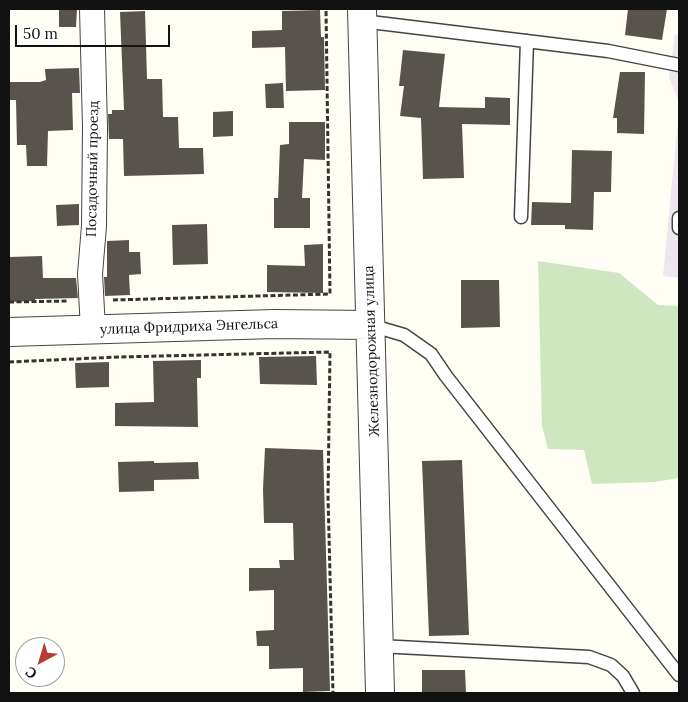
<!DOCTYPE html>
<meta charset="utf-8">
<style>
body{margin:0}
#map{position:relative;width:688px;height:702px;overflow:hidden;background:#fefef5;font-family:Lora,serif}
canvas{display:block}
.frame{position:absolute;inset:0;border:10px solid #111;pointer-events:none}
.north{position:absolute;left:15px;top:637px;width:50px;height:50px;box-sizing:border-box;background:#fff;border:1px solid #a0a0a0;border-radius:50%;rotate:219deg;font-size:14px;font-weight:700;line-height:20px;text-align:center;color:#111}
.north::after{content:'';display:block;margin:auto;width:18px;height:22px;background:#b83b31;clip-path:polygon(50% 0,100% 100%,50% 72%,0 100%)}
.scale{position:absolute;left:15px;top:25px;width:155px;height:22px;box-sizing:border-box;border:2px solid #111;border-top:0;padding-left:6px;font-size:15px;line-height:18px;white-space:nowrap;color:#111;-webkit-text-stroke:4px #fff;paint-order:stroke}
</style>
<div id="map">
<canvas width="688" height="702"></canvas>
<div class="frame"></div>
<div class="north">С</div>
<div class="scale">50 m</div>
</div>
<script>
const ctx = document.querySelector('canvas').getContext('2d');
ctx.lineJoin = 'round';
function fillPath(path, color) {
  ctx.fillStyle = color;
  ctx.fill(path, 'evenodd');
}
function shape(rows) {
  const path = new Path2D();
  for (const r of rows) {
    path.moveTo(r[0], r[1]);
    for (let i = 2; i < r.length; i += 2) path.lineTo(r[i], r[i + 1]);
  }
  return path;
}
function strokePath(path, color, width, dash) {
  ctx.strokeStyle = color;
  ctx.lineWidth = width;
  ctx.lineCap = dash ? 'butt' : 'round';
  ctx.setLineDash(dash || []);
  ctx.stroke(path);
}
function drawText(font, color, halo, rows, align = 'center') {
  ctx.font = font + ' Lora,serif';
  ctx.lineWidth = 5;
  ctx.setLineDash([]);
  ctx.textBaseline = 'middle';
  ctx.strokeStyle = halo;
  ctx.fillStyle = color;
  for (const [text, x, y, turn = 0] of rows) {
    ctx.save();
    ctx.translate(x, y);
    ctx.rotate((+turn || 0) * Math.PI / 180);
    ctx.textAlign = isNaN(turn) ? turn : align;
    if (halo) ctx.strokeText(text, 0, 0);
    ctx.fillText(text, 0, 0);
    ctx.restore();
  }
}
fillPath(shape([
 [675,34,679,35,679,102,669,77],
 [679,110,679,278,663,276]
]), '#eee6ee');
fillPath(shape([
 [538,261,619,273,658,305,679,306,679,478,655,482,592,484,584,450,548,449,542,426]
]), '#cfe7c0');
fillPath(shape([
 [59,9,77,9,76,27,59,27],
 [628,9,667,9,662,40,625,35],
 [320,10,321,37,324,37,325,90,286,91,285,47,252,48,252,31,282,30,282,11],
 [145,11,147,79,162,79,163,117,178,117,179,148,203,148,204,174,124,176,123,139,109,139,108,114,112,114,112,110,124,110,120,12],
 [403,50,445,54,439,107,485,108,485,97,510,98,510,125,462,124,464,178,423,179,421,118,400,116,404,86,399,86],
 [79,68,80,93,72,93,73,130,48,131,47,166,27,166,26,145,17,145,16,100,9,100,9,82,40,82,46,80,45,69],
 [620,72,645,72,644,134,617,133,617,118,613,118],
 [283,83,284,108,266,108,265,84],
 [233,111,233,136,213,137,213,112],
 [289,122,325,122,325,160,304,159,302,198,310,198,310,228,274,228,274,198,278,198,280,145,289,144],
 [572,150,612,151,611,192,594,192,593,230,565,229,565,225,531,225,532,202,571,203],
 [79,204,79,225,57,226,56,205],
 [207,224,208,264,173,265,172,225],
 [129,240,129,252,140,252,141,274,129,275,130,295,105,296,104,277,107,277,107,241],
 [323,244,323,293,267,292,267,265,305,266,304,245],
 [42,256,43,278,76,278,78,298,35,299,35,301,9,302,9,257],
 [461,280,499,280,500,327,461,328],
 [316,356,317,385,260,384,259,357],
 [201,360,201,378,197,378,198,427,115,426,115,403,154,402,153,361],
 [109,362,109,387,76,388,75,363],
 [265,448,323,450,330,691,303,692,303,668,269,669,269,646,257,646,256,631,274,630,274,590,249,591,249,568,280,568,279,560,294,560,293,523,264,523,263,489],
 [462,460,469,635,429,636,422,461],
 [154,461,154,463,198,462,199,479,154,480,154,491,119,492,118,462],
 [422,670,465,670,466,693,422,693]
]), '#59534d');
const service = shape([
 [362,21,608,51,679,65],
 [521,217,527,41],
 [679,218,679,228],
 [370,325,404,335,431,354,446,376,679,675],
 [379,646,589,657,611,665,623,676,633,693]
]);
const minor = shape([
 [92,9,95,128,94,226,90,274,93,329]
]);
const tertiary = shape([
 [362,9,380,693],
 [9,332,274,324,370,325]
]);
strokePath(service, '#444', 15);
strokePath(minor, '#444', 26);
strokePath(tertiary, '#444', 30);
strokePath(shape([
 [113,300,330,294,326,9],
 [9,302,69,301],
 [9,362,118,357,330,352,328,496,333,693]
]), '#333', 3, [5, 2.5]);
strokePath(service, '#fff', 12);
strokePath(minor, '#fff', 24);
strokePath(tertiary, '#fff', 28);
drawText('14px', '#111', '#fff', [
 ["Посадочный проезд",93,169,-89],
 ["улица Фридриха Энгельса",189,327,-2],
 ["Железнодорожная улица",372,351,-92]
]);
</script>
